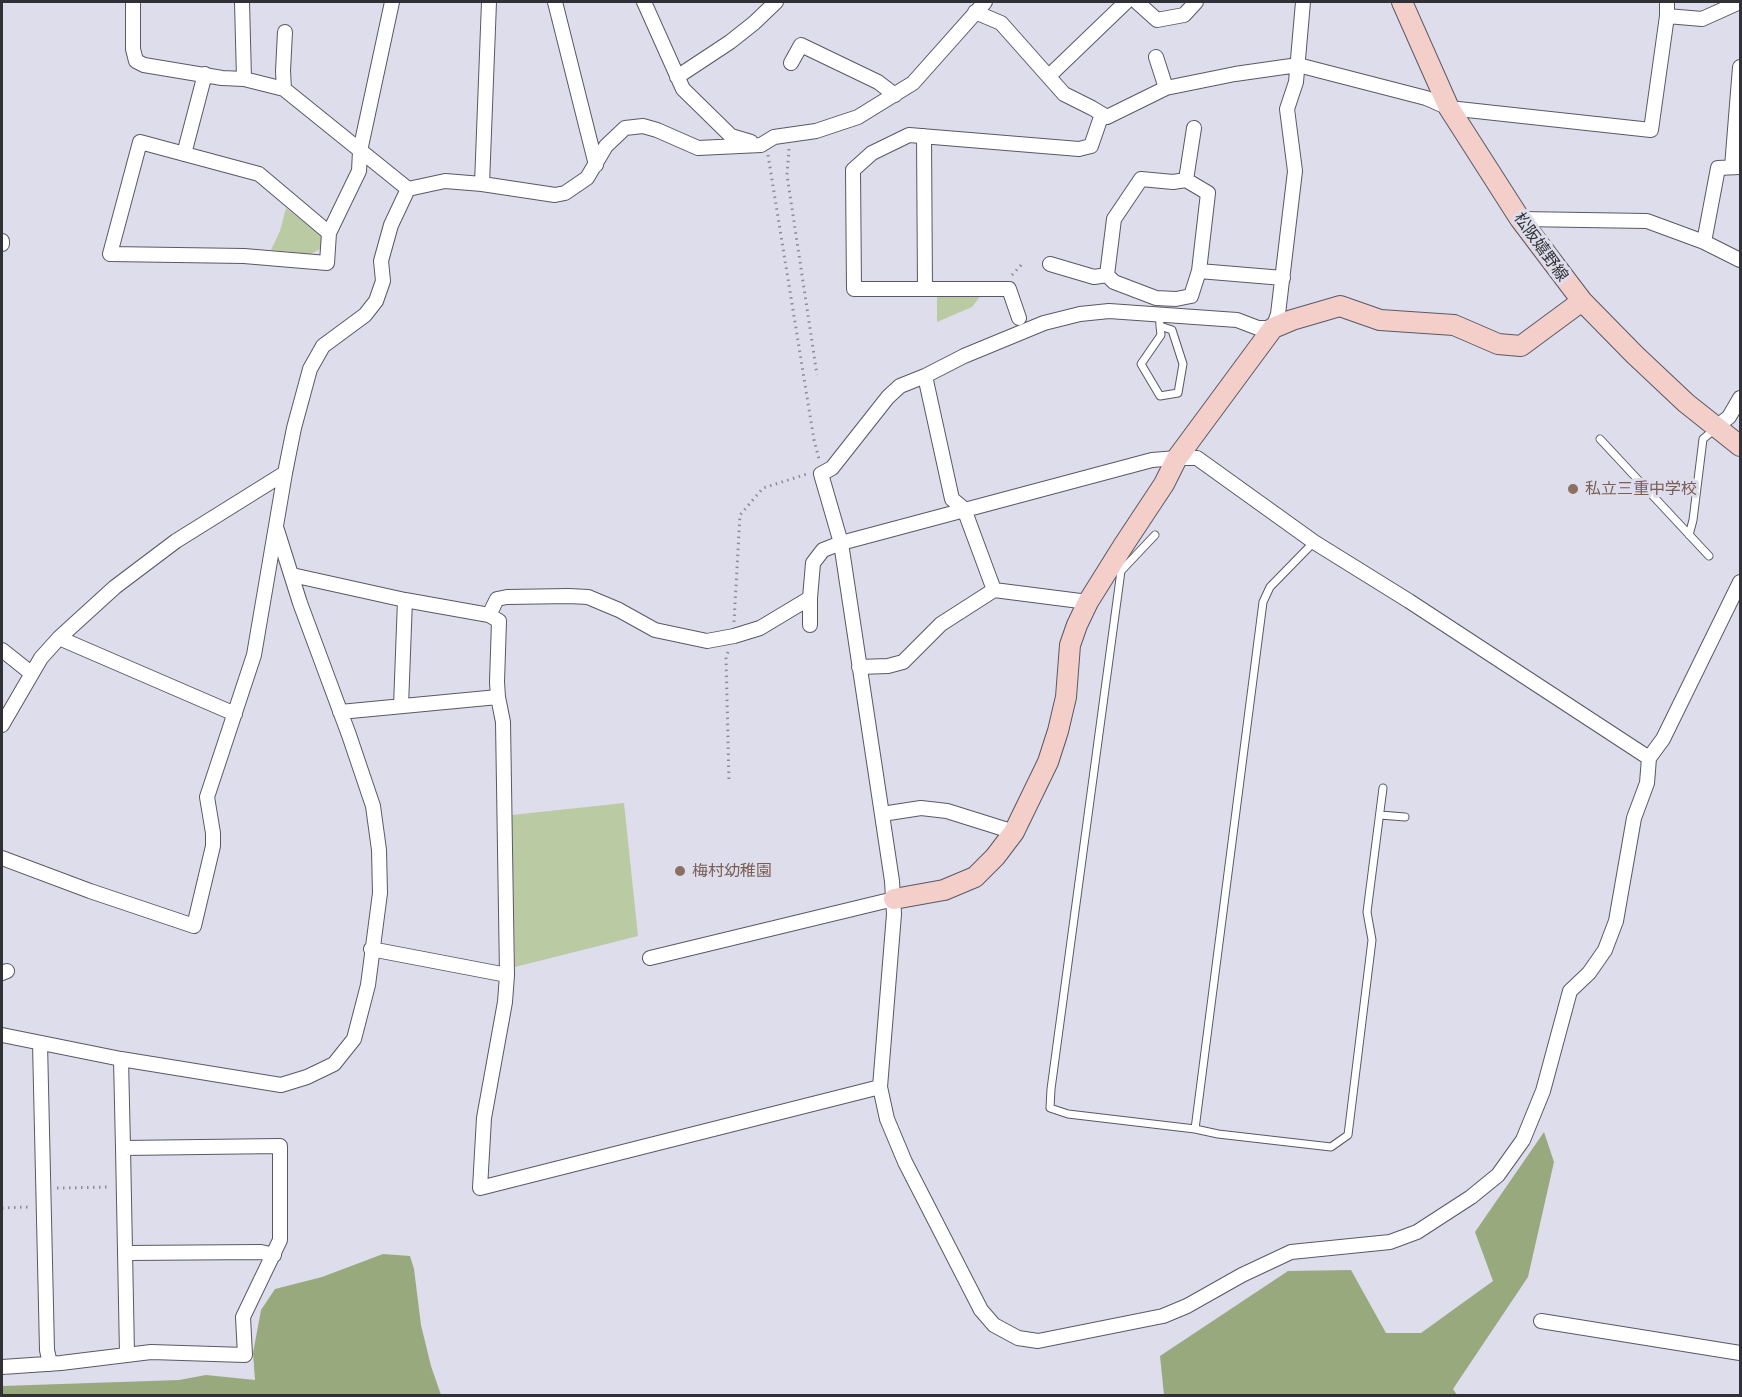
<!DOCTYPE html>
<meta charset="utf-8">
<style>
body{margin:0}
#map{position:relative;width:1742px;height:1397px;overflow:hidden;background:#deddec;font-family:"Asap Condensed",sans-serif}
canvas{display:block}
.frame{position:absolute;inset:0;border:3px solid #313036;pointer-events:none}
</style>
<div id="map">
<canvas width="1742" height="1397"></canvas>
<div class="frame"></div>
</div>
<script>
const ctx = document.querySelector('canvas').getContext('2d');
ctx.lineJoin = 'round';
function fillPath(path, color) {
  ctx.fillStyle = color;
  ctx.fill(path, 'evenodd');
}
function shape(rows) {
  const path = new Path2D();
  for (const r of rows) {
    path.moveTo(r[0], r[1]);
    for (let i = 2; i < r.length; i += 2) path.lineTo(r[i], r[i + 1]);
  }
  return path;
}
function strokePath(path, color, width, dash) {
  ctx.strokeStyle = color;
  ctx.lineWidth = width;
  ctx.lineCap = dash ? 'butt' : 'round';
  ctx.setLineDash(dash || []);
  ctx.stroke(path);
}
function drawText(font, color, halo, rows, align = 'center') {
  ctx.font = font + ' "Asap Condensed","Noto Sans JP",sans-serif';
  ctx.lineWidth = 6;
  ctx.setLineDash([]);
  ctx.textBaseline = 'middle';
  ctx.strokeStyle = halo;
  ctx.fillStyle = color;
  for (const [text, x, y, turn = 0] of rows) {
    ctx.save();
    ctx.translate(x, y);
    ctx.rotate((+turn || 0) * Math.PI / 180);
    ctx.textAlign = isNaN(turn) ? turn : align;
    if (halo) ctx.strokeText(text, 0, 0);
    ctx.fillText(text, 0, 0);
    ctx.restore();
  }
}
fillPath(shape([
 [286,208,322,237,320,249,311,254,271,250,280,231],
 [982,294,972,307,937,322,937,295],
 [624,803,638,936,515,967,512,815]
]), '#bacaa3');
fillPath(shape([
 [1544,1132,1554,1162,1528,1277,1453,1389,1457,1395,1164,1395,1160,1356,1288,1271,1351,1270,1386,1333,1421,1333,1493,1281,1475,1232],
 [383,1254,410,1256,414,1269,421,1325,431,1366,441,1395,2,1395,2,1386,179,1380,206,1375,255,1380,253,1353,261,1310,275,1289,322,1277]
]), '#98aa7d');
const lane = shape([
 [1159,313,1160,326,1161,335,1141,364,1160,396,1178,393,1183,364,1172,330,1160,326],
 [1600,439,1709,556],
 [1155,535,1121,571,1051,1089,1050,1108,1068,1114,1195,1129],
 [1689,535,1693,520,1703,439,1716,428],
 [1314,542,1270,587,1263,602,1195,1129,1218,1134,1331,1147,1348,1135,1372,940,1367,912,1383,788],
 [1380,815,1405,817]
]);
const street = shape([
 [133,2,133,49,136,61,144,65,222,78,244,79,284,89,408,189],
 [242,2,244,79],
 [555,2,596,165],
 [644,2,683,89,731,136,751,142],
 [1137,2,1157,20,1184,15,1196,2],
 [1303,2,1296,82,1287,109,1295,171,1278,314,1273,328,1258,328,1237,320,1109,311,1080,314,1044,323,964,356,925,376,900,386,888,397,832,468,821,474,841,543,892,881,894,914,880,1087,887,1119,905,1162,981,1310,994,1325,1018,1338,1038,1341,1163,1316,1187,1306,1242,1275,1291,1252,1390,1242,1417,1232,1471,1197,1498,1175,1523,1140,1543,1091,1570,991,1589,973,1605,950,1616,921,1634,818,1647,783,1649,758,1663,739,1740,582],
 [1667,2,1667,16,1702,19,1740,2],
 [975,12,1001,23,1064,94,1092,108,1107,117,1166,88,1235,74,1298,65,1426,98,1449,108,1651,130,1667,16],
 [1156,57,1166,88],
 [791,63,801,45,878,82,895,95],
 [1049,76,1126,2],
 [677,77,730,42,754,23,776,2],
 [284,89,283,71,285,32],
 [1194,128,1186,180,1208,193,1199,271],
 [924,136,925,289],
 [184,154,205,74],
 [1732,167,1740,67],
 [482,184,489,2],
 [1520,219,1647,221,1704,242,1740,260],
 [329,233,259,174,140,142,110,254,244,256,327,263,329,233,359,171,360,151,392,2],
 [2,241,2,244],
 [1704,242,1718,168,1739,167],
 [1050,264,1094,277,1107,275,1114,282,1156,298,1176,299,1191,296,1199,271,1283,278],
 [1107,275,1114,219,1141,179,1173,182,1186,180],
 [1019,318,1009,289,854,289,853,170,872,153,909,135,1079,149,1091,146,1102,114],
 [925,376,952,499,964,509,994,590,1088,602],
 [1716,427,1729,417,1740,398],
 [292,575,405,600,489,615,499,621,497,682,498,697,503,722,507,975,505,1002,484,1118,480,1188,880,1087],
 [810,598,810,625],
 [489,615,497,599,507,597,569,596,588,597,619,610,655,630,707,641,734,636,760,628,810,598,813,563,823,550,841,543,1152,460,1177,458,1197,458,1314,542,1409,601,1649,758],
 [59,638,235,714],
 [2,650,31,673],
 [859,667,888,666,903,662,941,624,994,590],
 [401,706,405,600],
 [340,712,498,697],
 [2,725,41,658,59,638,115,587,176,541,285,473],
 [882,814,921,808,947,811,1014,832],
 [2,858,90,891,194,926,213,846,213,833,207,797,254,655,285,473,294,428,310,369,323,346,365,315,376,301,383,281,381,261,391,225,408,189,445,181,482,184,555,195,565,193,587,178,606,146,625,128,643,126,657,130,698,148,761,145,774,137,816,131,858,117,913,83,985,2],
 [371,949,507,975],
 [650,958,894,899],
 [2,973,7,971],
 [2,1035,121,1059,281,1085,307,1077,334,1064,354,1039,368,985,380,893,379,850,373,806,349,735,300,603,277,530],
 [40,1043,47,1350,50,1364],
 [123,1148,127,1354],
 [126,1253,261,1252,274,1255],
 [1541,1321,1740,1353],
 [2,1367,61,1363,151,1352,245,1355,243,1317,280,1240,280,1146,123,1148,121,1059]
]);
const secondary = shape([
 [1402,2,1449,108,1520,219,1582,301,1635,355,1686,403,1740,446],
 [894,899,944,890,975,877,995,857,1014,832,1048,762,1058,731,1066,697,1070,645,1077,625,1088,602,1123,546,1164,484,1177,458,1273,328,1292,320,1340,306,1380,320,1454,325,1498,344,1521,346,1582,301]
]);
strokePath(lane, '#5a5865', 9);
strokePath(street, '#5a5865', 16);
strokePath(secondary, '#5a5865', 22);
strokePath(shape([
 [789,149,787,175,817,375],
 [768,155,814,440,819,459],
 [1012,275,1023,263],
 [734,622,740,515,763,488,807,474],
 [728,652,726,657,729,782],
 [57,1188,110,1187],
 [2,1208,30,1207]
]), '#8d8c96', 3, [1.5, 4.5]);
strokePath(lane, '#fff', 7);
strokePath(street, '#fff', 14);
strokePath(secondary, '#f4cfc9', 20);
for (const [x, y, r, color] of [
 [1573,489,6,"#8d6e63"],
 [680,871,6,"#8d6e63"]
]) {
  const dot = new Path2D();
  dot.arc(x, y, r, 0, 2 * Math.PI);
  ctx.fillStyle = color;
  ctx.fill(dot);
  strokePath(dot, '#deddec', 2);
}
drawText('16px', '#313036', '#deddec', [
 ["松阪嬉野線",1541,247,54]
]);
drawText('16px', '#785e54', '#deddec', [
 ["私立三重中学校",1585,489],
 ["梅村幼稚園",692,871]
], 'left');
</script>
